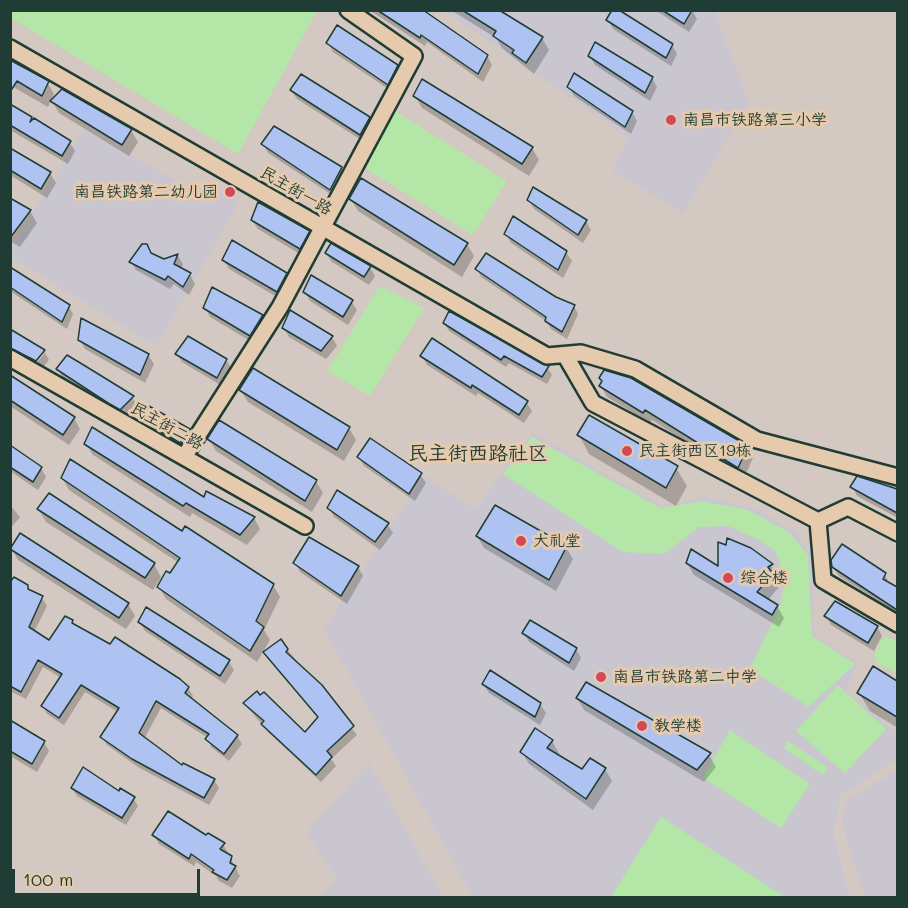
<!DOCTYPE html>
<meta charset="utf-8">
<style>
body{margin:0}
#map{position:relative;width:908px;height:908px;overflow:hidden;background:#d4c8c2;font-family:Mali,sans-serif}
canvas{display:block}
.frame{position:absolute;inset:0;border:12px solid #1f3d34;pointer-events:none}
.scale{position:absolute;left:12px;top:869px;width:188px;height:27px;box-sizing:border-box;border:3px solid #1f3d34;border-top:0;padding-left:8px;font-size:18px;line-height:21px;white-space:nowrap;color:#1f3d34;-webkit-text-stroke:4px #e5caad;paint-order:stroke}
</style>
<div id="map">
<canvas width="908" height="908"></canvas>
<div class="frame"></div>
<div class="scale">100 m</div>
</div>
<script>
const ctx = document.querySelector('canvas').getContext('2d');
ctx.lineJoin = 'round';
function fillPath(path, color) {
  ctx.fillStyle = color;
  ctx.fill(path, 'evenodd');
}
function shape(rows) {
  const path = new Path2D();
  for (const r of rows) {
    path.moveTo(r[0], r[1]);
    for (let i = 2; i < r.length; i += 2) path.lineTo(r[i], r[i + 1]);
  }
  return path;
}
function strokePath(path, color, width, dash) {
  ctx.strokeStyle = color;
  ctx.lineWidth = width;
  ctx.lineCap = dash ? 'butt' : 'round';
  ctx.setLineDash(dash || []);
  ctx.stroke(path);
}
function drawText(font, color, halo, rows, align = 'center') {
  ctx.font = font + ' Mali,"LXGW WenKai TC",sans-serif';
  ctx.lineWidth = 6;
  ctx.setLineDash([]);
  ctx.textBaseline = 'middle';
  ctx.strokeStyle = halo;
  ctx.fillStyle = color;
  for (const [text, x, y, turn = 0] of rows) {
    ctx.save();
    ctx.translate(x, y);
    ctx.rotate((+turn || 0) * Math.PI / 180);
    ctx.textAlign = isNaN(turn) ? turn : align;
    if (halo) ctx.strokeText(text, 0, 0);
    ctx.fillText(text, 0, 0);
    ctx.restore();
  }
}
fillPath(shape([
 [445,11,714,11,749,103,683,213,612,171,628,137],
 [84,128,208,199,214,186,240,201,156,346,11,257,10,250],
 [532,433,663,506,705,497,755,509,794,531,812,555,814,634,858,663,846,691,897,733,897,759,841,795,833,835,850,897,473,897,324,629,424,476,475,509],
 [369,762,406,830,443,897,321,897,337,879,306,833],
 [897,770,897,897,865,897,841,820,847,800]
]), '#c9c6d0');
fillPath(shape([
 [10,11,11,10,317,11,238,154,11,18],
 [392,109,507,181,473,235,366,169],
 [380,286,424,308,370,396,327,371],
 [532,437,661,508,702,501,748,510,789,532,808,555,812,636,855,664,809,707,750,669,780,606,785,579,776,552,759,540,728,526,699,527,664,554,623,552,503,474],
 [884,636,897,641,897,673,877,663,874,655],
 [838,685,886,729,845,773,796,731],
 [730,730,810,784,781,828,703,778],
 [788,741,827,767,823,775,784,748],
 [661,817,785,897,611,897]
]), '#b4e7a7');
fillPath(shape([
 [369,10,420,10,487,56,492,65,483,82,427,42,425,46],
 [451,10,496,10,542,38,549,50,534,74,502,48,496,38],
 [655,10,692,10,697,19,689,32],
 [608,20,672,45,677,54,671,66,613,29],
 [328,43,397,66,402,75,393,92,333,52],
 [590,56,652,78,657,87,650,101,595,65],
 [10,61,47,82,54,94,48,107,10,85],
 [569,87,632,112,637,121,631,134,574,96],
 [291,90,369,118,374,127,366,143,297,99],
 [415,96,532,148,539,160,529,176,422,108],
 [52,101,131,130,138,142,129,156,59,113],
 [10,105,69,142,75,151,68,164,10,130],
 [263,144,341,168,346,177,335,197,268,153],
 [10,149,50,173,56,183,47,198,10,175],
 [351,199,467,244,474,256,462,277,358,211],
 [10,200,30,211,37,223,20,247,10,241],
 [529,200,586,221,591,230,583,243,534,209],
 [252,220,308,232,314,241,305,257,258,229],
 [506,234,566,252,572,261,563,278,511,243],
 [326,253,370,267,375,276,369,285,332,262],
 [152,255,164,261,178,256,183,264,181,269,190,275,195,284,189,295,174,284,170,289,136,270,131,262],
 [224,260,286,274,291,283,282,300,229,269],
 [10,269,68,305,73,314,67,329,10,291],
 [477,269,574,306,578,314,567,339,551,329,546,321,481,277],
 [305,292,351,301,357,310,348,325,310,301],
 [205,308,262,316,267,325,255,344,210,317],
 [444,323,547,367,552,375,547,384,509,363,506,367,449,331],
 [284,328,332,337,337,346,326,359,289,337],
 [10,331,44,351,49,360,41,370,34,366,45,353,41,353,31,364,10,353],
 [80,340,148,355,154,364,145,383,85,349],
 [177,354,226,360,232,369,222,386,182,362],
 [422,356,526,402,532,411,524,423,478,393,476,396,427,365],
 [58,369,132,397,137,406,126,418,63,378],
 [10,376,74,418,80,429,69,445,10,406],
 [601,386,747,447,753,458,744,478,652,420,650,423,607,397],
 [240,390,349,428,356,440,344,461,248,402],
 [150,408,189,430,194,439,185,451,149,429,143,420],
 [579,435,676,468,687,486,676,506,589,454],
 [209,439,316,481,323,493,312,512,216,451],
 [86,444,204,500,254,518,260,529,247,545,192,513,190,517,93,455],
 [10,446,41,468,46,477,38,490,10,471],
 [359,457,420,474,426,483,415,501,364,466],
 [62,478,182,533,273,585,280,597,264,630,270,640,257,662,166,599,159,587,179,563,69,490],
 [857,478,898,490,898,518,857,496,852,487],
 [50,495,154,564,161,577,153,590,46,522,39,510],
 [10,505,20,517,10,529],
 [329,508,387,524,393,533,380,550,334,517],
 [477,536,566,547,573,559,556,591,484,548],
 [11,548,128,604,135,616,126,629,18,560],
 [750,550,771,565,778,577,774,580,779,587,768,600,777,606,784,618,779,627,694,575,687,563,719,569],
 [295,563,358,567,363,576,347,604,300,572],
 [833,567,885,574,889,584,898,589,898,613,839,576],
 [10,585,27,586,31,592,42,598,47,606,34,632,50,642,72,622,76,627,179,681,188,688,193,696,191,700,237,736,242,744,229,761,211,747,208,738,161,708,144,739,182,767,214,780,219,788,209,805,138,767,107,745,102,737,118,712,85,692,64,725,47,714,43,706,61,678,43,667,26,699,10,691],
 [826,616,877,627,882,636,874,651,831,625],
 [140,622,229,662,234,670,225,684,145,631],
 [524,633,576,649,581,658,574,671,529,642],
 [287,649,357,735,331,759,336,766,321,782,268,732,244,703,305,734,319,719,270,660],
 [873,668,898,683,898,728,870,711,859,693],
 [483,684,540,704,546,713,540,725,489,693],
 [577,698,709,755,716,767,704,782,584,710],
 [10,721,44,742,49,751,37,772,10,756],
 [552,741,559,753,557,756,582,771,605,769,612,781,593,810,529,764,522,752],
 [72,788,119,793,133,798,138,806,126,825,77,796],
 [154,835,207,837,223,844,240,876,232,888,219,881,216,876,196,862,194,866,159,844]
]), '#0003');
const building = shape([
 [377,10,423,10,488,55,478,74,421,35,420,38,377,10],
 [462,10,499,10,543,37,526,63,512,53,514,50,493,36,496,31,462,10],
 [612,10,619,10,673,44,666,58,606,20,612,10],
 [662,10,692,10,684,24,662,10],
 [337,25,398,65,388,85,326,43,337,25],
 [595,42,653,77,645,93,588,56,595,42],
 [10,60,49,81,42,96,17,81,10,92,10,60],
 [574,73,633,111,625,127,567,87,574,73],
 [301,74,370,117,360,135,290,90,301,74],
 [422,79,533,147,522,164,413,96,422,79],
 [62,89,132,129,122,145,50,101,62,89],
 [10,104,32,117,30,122,34,118,71,141,62,156,10,125,10,104],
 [274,126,342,167,330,190,261,144,274,126],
 [10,148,51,172,41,189,10,170,10,148],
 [361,178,468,243,454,265,349,199,361,178],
 [533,187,587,220,578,235,527,200,533,187],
 [10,198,31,210,10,238,10,198],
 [258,202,310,231,300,249,251,220,258,202],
 [513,216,567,251,558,270,504,234,513,216],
 [232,240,287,273,277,292,222,260,232,240],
 [331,243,371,266,364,277,325,253,331,243],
 [142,244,147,244,151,253,164,259,178,254,174,264,191,273,183,287,168,276,165,280,129,262,142,244],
 [486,253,556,297,575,305,562,332,545,321,546,317,475,269,486,253],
 [10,267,70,305,62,322,10,287,10,267],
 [311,275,353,300,343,317,303,292,311,275],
 [212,287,263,315,250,336,203,308,212,287],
 [290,310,333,336,321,351,282,328,290,310],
 [449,311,549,366,542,377,504,356,501,360,443,323,449,311],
 [81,318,149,354,140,375,78,340,81,318],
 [10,329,45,350,36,361,10,348,10,329],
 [188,336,227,359,217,378,175,354,188,336],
 [432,338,528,401,519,415,472,385,471,388,420,356,432,338],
 [67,355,82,364,134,396,120,410,108,403,56,369,67,355],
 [253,368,350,427,337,450,239,390,253,368],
 [604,370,631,378,748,446,738,468,645,410,643,413,599,386,602,381,599,378,604,370],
 [10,375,75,417,63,435,10,400,10,375],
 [149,406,190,429,180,443,142,420,149,406],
 [589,415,678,466,666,488,577,435,589,415],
 [219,420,317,480,305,501,207,439,219,420],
 [92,427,204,497,206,491,255,517,240,535,186,503,183,506,84,444,92,427],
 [370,438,422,473,409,494,357,457,370,438],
 [10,445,42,467,33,482,10,467,10,445],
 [70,459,182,531,185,526,274,584,256,621,264,627,250,651,157,587,166,571,170,573,180,558,61,478,70,459],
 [857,476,897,489,897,513,850,487,857,476],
 [337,490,389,523,375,542,327,508,337,490],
 [49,493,155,563,145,578,37,509,49,493],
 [495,505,567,546,549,580,476,536,495,505],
 [20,533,129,603,119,618,10,549,20,533],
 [309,537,359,566,341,596,293,563,309,537],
 [727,538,751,548,773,564,768,567,773,574,757,592,778,605,772,615,686,563,691,549,718,566,718,542,726,545,727,538],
 [842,544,886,573,883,579,897,587,897,610,832,567,831,560,842,544],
 [14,577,28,585,28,589,43,596,29,627,49,640,65,616,73,620,72,623,110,644,115,637,180,679,189,687,185,693,238,735,224,754,205,739,209,734,156,701,139,733,182,765,183,763,215,779,204,798,132,759,100,737,119,708,81,685,59,718,41,706,62,674,38,660,21,692,10,686,10,582,14,577],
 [835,601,878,626,868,643,824,616,835,601],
 [146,607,230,660,220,676,138,622,146,607],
 [530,620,577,648,569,663,522,633,530,620],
 [281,639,288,649,286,652,322,685,354,726,327,751,332,757,316,775,261,724,264,721,243,703,257,691,260,695,264,692,305,732,318,717,263,652,281,639],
 [873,666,897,681,897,717,857,693,873,666],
 [490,670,541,703,535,717,482,684,490,670],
 [586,682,711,753,697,770,576,698,586,682],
 [10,720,45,741,32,764,10,751,10,720],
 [535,728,553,740,547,748,582,769,590,758,606,768,586,799,520,752,535,728],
 [83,767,119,791,120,788,135,797,122,818,71,788,83,767],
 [168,811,206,835,208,833,225,843,220,849,232,856,230,863,236,866,227,880,212,872,214,870,191,854,189,859,152,835,168,811]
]);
fillPath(building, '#aec3f2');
strokePath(building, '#1f3d34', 1.5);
const minor = shape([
 [10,48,547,356,581,353,635,369,757,440,898,477],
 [565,355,593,403,818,521],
 [10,358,305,526],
 [184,457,280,307,414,56,348,10],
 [818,521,823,580,898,624],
 [818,521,848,507,898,533]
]);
strokePath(minor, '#1f3d34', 20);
strokePath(minor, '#e5caad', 15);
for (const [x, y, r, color] of [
 [671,120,6,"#d1495b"],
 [230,192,6,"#d1495b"],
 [627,451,6,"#d1495b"],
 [521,541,6,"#d1495b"],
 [728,578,6,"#d1495b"],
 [601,677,6,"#d1495b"],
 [642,726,6,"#d1495b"]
]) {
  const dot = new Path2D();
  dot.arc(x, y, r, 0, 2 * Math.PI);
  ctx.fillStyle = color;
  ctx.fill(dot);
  strokePath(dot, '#e5caad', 2);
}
drawText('16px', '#1f3d34', '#e5caad', [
 ["南昌市铁路第三小学",683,120],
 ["南昌铁路第二幼儿园",218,192,"right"],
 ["民主街西区19栋",639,451],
 ["大礼堂",533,541],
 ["综合楼",740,578],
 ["南昌市铁路第二中学",613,677],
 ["教学楼",654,726]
], 'left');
drawText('16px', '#1f3d34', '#e5caad', [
 ["民主街一路",296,191,30],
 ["民主街二路",167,426,29]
]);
drawText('20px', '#1f3d34', '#e5caad', [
 ["民主街西路社区",478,454]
]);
</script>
